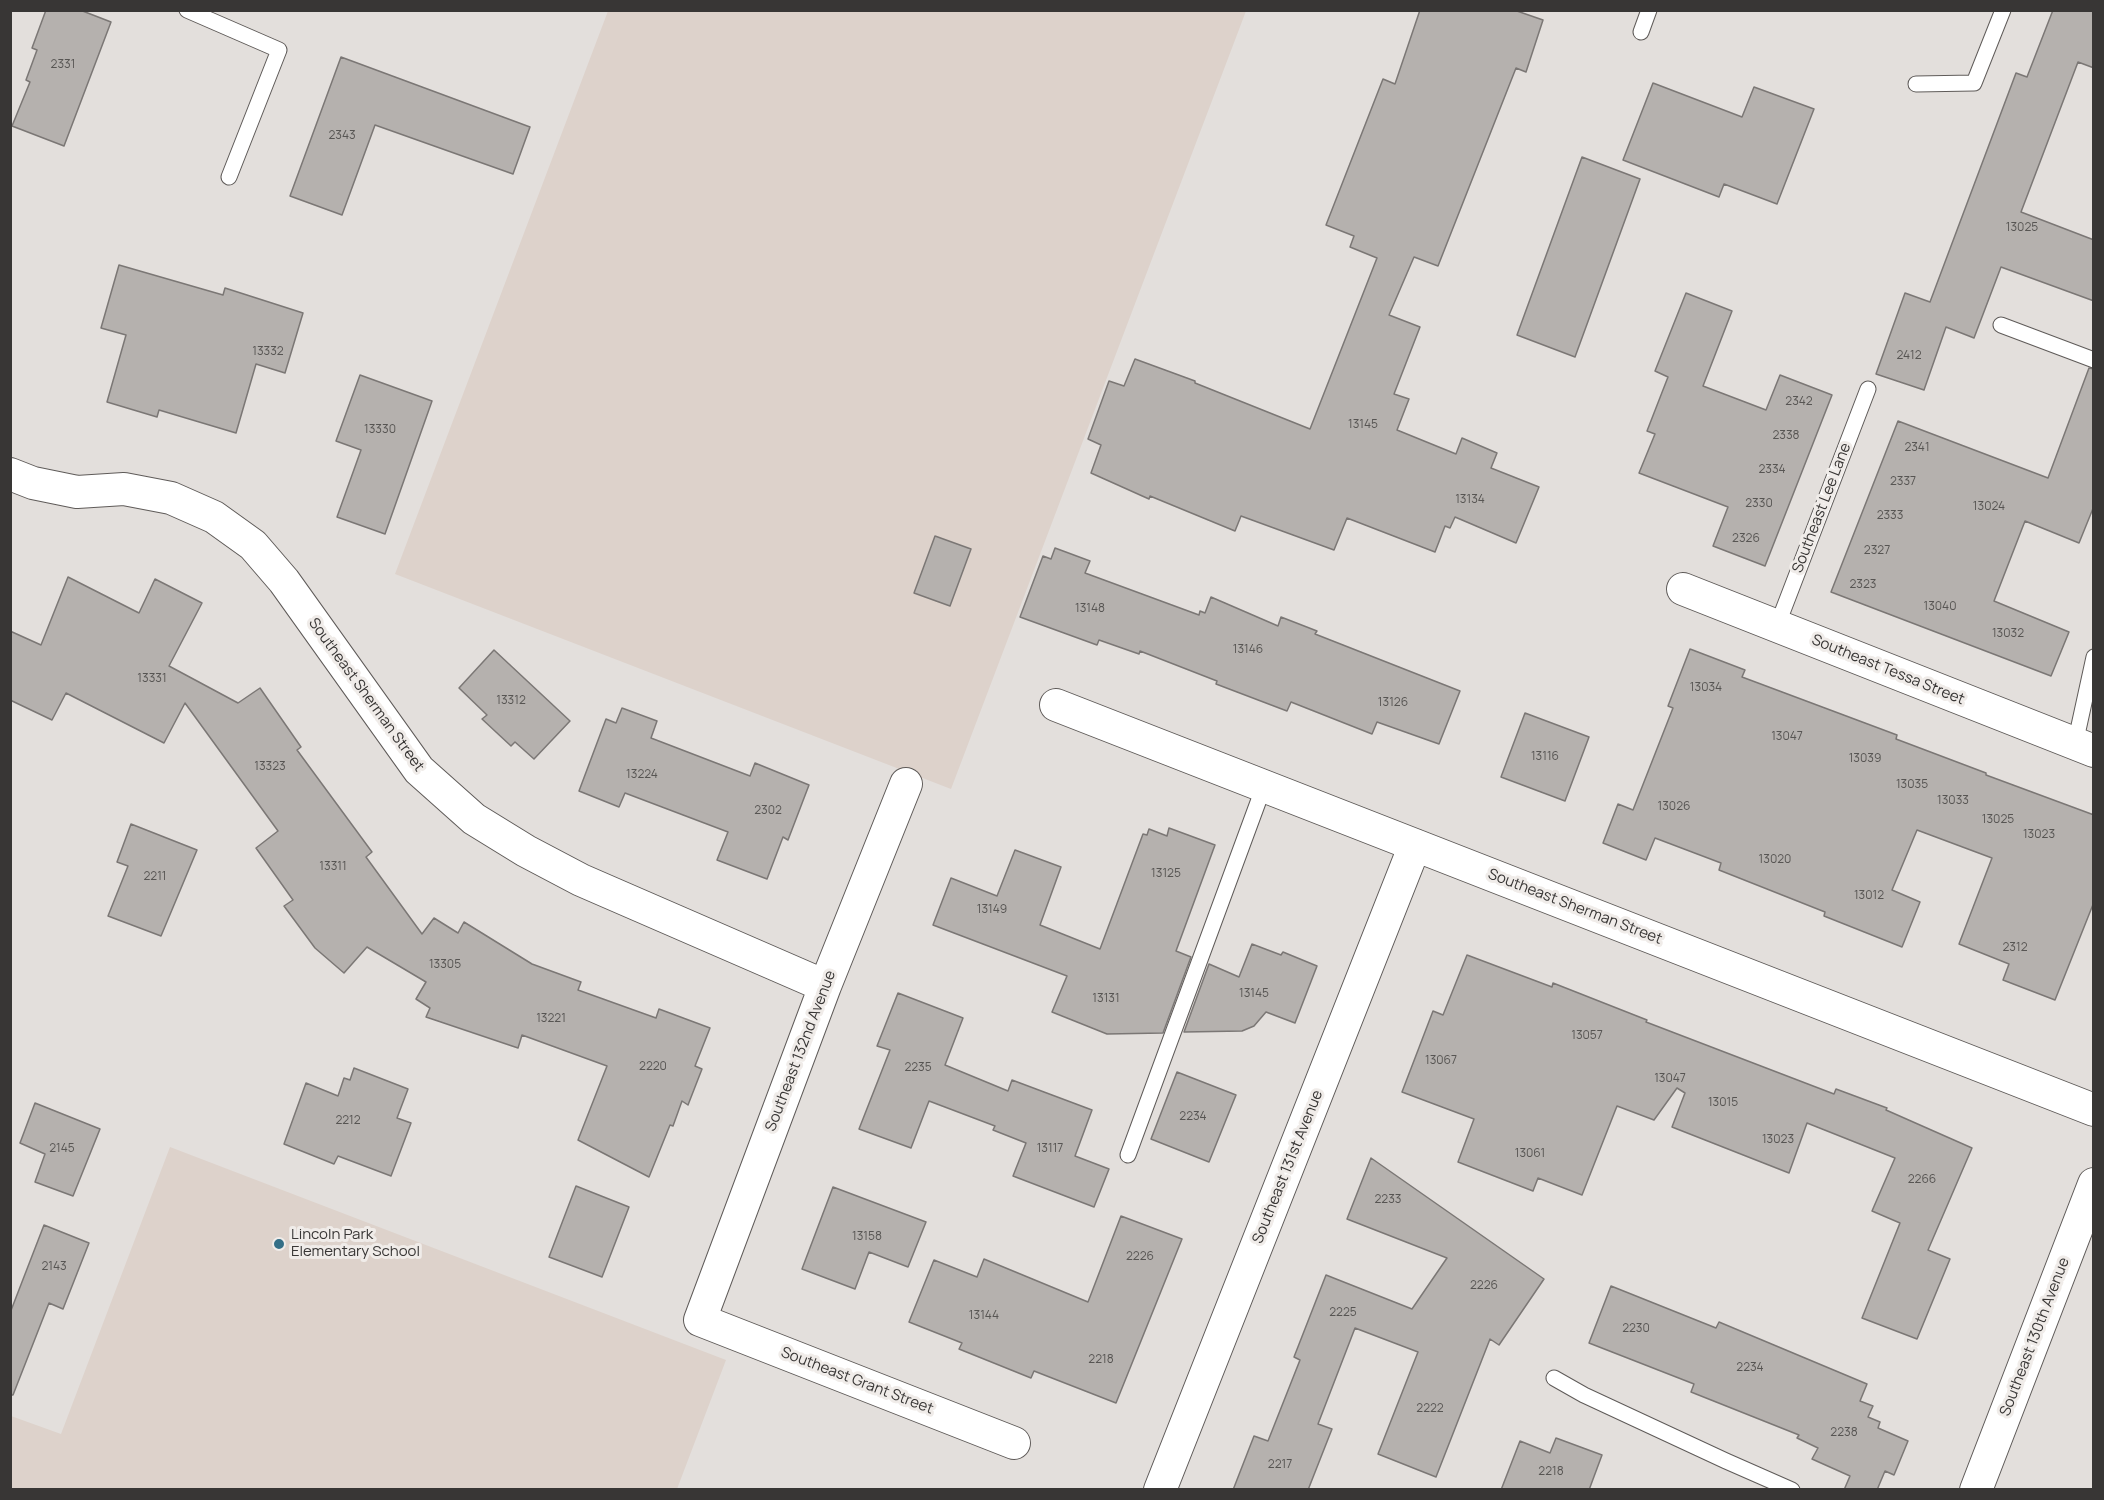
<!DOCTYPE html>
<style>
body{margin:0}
#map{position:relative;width:2104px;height:1500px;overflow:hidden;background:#e3dfdc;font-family:Manrope,sans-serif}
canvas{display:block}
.frame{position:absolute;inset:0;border:12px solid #383635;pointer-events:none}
</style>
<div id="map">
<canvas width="2104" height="1500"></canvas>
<div class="frame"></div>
</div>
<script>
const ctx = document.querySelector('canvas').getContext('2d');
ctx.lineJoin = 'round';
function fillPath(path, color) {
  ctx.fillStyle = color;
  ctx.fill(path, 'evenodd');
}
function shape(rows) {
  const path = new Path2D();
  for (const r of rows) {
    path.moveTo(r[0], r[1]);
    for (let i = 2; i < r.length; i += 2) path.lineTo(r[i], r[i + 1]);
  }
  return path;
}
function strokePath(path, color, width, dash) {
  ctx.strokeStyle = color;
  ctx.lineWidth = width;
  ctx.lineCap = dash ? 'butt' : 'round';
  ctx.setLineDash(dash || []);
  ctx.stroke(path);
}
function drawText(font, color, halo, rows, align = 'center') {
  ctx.font = font + ' Manrope,sans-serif';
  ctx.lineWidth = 6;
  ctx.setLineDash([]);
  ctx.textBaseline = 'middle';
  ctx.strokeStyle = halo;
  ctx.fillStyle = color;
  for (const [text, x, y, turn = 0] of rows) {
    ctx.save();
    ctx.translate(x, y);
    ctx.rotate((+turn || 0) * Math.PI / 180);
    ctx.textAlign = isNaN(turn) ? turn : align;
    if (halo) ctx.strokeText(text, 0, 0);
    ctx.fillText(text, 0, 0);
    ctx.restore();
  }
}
fillPath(shape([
 [608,11,1246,11,951,789,395,574],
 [170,1147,726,1360,677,1489,11,1489,11,1416,61,1434]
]), '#ddd2cb');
const building = shape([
 [46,10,80,10,111,22,64,146,12,126,30,82,26,80,37,50,32,48,46,10],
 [1420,10,1514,10,1543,20,1526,72,1516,68,1438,266,1414,257,1389,315,1420,327,1394,394,1409,399,1397,430,1456,454,1462,438,1497,453,1491,468,1539,487,1516,543,1455,517,1450,528,1445,526,1435,552,1347,518,1334,550,1241,516,1235,531,1150,496,1149,499,1091,473,1101,445,1088,439,1109,381,1124,386,1135,359,1195,381,1195,383,1310,429,1377,258,1350,247,1354,236,1326,225,1383,79,1395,84,1420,10],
 [2053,10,2094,10,2094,68,2078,62,2021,212,2094,240,2094,301,2001,267,1974,338,1946,327,1924,390,1876,374,1905,293,1930,302,2016,73,2027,77,2053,10],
 [341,57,530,127,513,174,375,125,342,215,290,196,341,57],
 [1653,83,1742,117,1754,87,1814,109,1777,204,1724,184,1719,197,1623,160,1653,83],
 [1582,157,1640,179,1575,357,1517,335,1582,157],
 [119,265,223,295,225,288,303,313,285,373,256,364,236,433,159,410,157,417,107,402,126,335,101,328,119,265],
 [1686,293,1732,311,1703,386,1766,410,1780,375,1832,395,1765,566,1713,546,1728,507,1639,473,1655,434,1647,431,1668,377,1655,371,1686,293],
 [2089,368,2094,369,2094,506,2079,543,2025,521,1994,601,2069,632,2051,676,1831,592,1898,421,2048,478,2089,368],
 [360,375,432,401,385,534,337,517,361,450,336,441,360,375],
 [935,536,971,549,950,606,914,593,935,536],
 [1055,548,1090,561,1085,573,1199,615,1200,611,1205,613,1211,597,1278,626,1281,617,1317,631,1315,634,1460,691,1439,744,1377,722,1372,734,1291,702,1287,711,1216,684,1217,681,1140,651,1139,654,1099,640,1097,645,1020,617,1043,556,1051,559,1055,548],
 [68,577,139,613,155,579,202,603,169,666,238,703,260,688,301,747,297,750,372,852,366,857,422,934,434,918,458,933,464,922,532,964,581,982,578,990,656,1018,659,1009,710,1028,695,1066,702,1069,688,1105,682,1101,673,1126,670,1125,649,1177,578,1140,607,1066,522,1035,518,1048,426,1017,430,1008,416,999,426,982,367,947,344,973,315,948,284,906,293,900,256,848,278,831,185,703,164,743,66,693,52,720,10,700,10,631,41,645,68,577],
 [1690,649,1745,670,1742,677,1897,735,1896,739,1986,773,1986,775,2094,815,2094,902,2055,1000,2003,980,2009,964,1959,944,1992,858,1917,830,1892,890,1920,902,1902,947,1824,916,1825,912,1719,870,1721,863,1655,838,1646,860,1603,843,1618,804,1633,810,1673,708,1668,706,1690,649],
 [494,650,570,721,534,759,515,742,511,746,482,719,487,715,459,688,494,650],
 [622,708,657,721,651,738,750,776,755,763,809,785,788,840,783,837,767,879,717,860,728,832,625,793,619,807,579,791,606,719,616,723,622,708],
 [1525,713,1589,737,1565,801,1501,777,1525,713],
 [131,824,197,850,161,936,108,916,128,866,117,862,131,824],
 [1169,828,1215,845,1176,951,1191,957,1163,1033,1107,1034,1052,1012,1067,976,933,925,951,878,997,896,1015,850,1061,867,1040,925,1100,949,1143,834,1147,835,1149,829,1167,836,1169,828],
 [1252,944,1281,955,1283,952,1317,966,1295,1023,1266,1012,1254,1026,1242,1031,1184,1032,1209,964,1239,977,1252,944],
 [1467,955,1552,987,1553,983,1647,1020,1646,1022,1834,1094,1836,1089,1887,1108,1886,1110,1972,1148,1928,1250,1950,1259,1917,1339,1862,1318,1900,1223,1872,1211,1895,1158,1807,1123,1789,1173,1672,1127,1685,1093,1677,1088,1654,1120,1617,1106,1582,1195,1538,1178,1533,1191,1458,1162,1474,1119,1402,1092,1433,1011,1443,1015,1467,955],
 [898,993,963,1018,945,1065,1008,1091,1012,1080,1092,1110,1075,1156,1109,1169,1094,1207,1013,1176,1026,1143,993,1130,995,1126,929,1101,911,1148,859,1129,890,1050,877,1046,898,993],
 [354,1068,408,1089,397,1118,411,1123,391,1176,338,1156,334,1164,284,1144,306,1083,338,1096,344,1078,350,1080,354,1068],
 [1177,1072,1236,1095,1209,1162,1151,1139,1177,1072],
 [35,1103,100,1129,73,1196,35,1182,45,1154,20,1143,35,1103],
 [1371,1158,1544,1279,1499,1345,1490,1339,1436,1477,1378,1454,1418,1352,1355,1328,1318,1424,1332,1429,1308,1490,1233,1490,1254,1436,1268,1441,1300,1360,1294,1357,1326,1275,1412,1309,1447,1258,1347,1219,1371,1158],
 [576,1186,629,1207,602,1277,549,1257,576,1186],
 [833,1187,926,1222,908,1267,869,1252,855,1289,802,1269,833,1187],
 [1121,1216,1182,1239,1116,1403,1034,1371,1031,1378,959,1349,962,1343,909,1322,934,1260,977,1277,984,1259,1088,1302,1121,1216],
 [44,1225,89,1243,63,1309,49,1303,13,1395,10,1395,10,1313,44,1225],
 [1611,1286,1716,1328,1719,1322,1867,1384,1860,1401,1873,1406,1868,1417,1880,1422,1878,1428,1908,1441,1894,1475,1885,1471,1877,1490,1844,1490,1850,1476,1812,1459,1818,1448,1797,1438,1799,1435,1691,1392,1694,1384,1589,1343,1611,1286],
 [1556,1438,1602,1455,1589,1490,1501,1490,1520,1441,1550,1453,1556,1438]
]);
fillPath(building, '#b5b1ae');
strokePath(building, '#7b7775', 1.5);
const lane = shape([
 [187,10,279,50,229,177],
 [1641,32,1649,10],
 [1916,84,1974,83,2003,10],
 [2001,325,2094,360],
 [1777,626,1868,389],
 [2075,744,2094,657],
 [1128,1155,1264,786],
 [1554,1378,1584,1395,1726,1461,1792,1490]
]);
const street = shape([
 [10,474,33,483,77,492,124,489,171,498,214,517,253,545,284,581,419,770,474,819,526,851,581,880,825,986],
 [1683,589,2094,751],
 [1056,705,2094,1110],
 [906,784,825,986,700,1320,1014,1443],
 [1160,1490,1415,845],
 [1976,1490,2094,1184]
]);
strokePath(lane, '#5f5b59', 17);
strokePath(street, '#5f5b59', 34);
strokePath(lane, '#fff', 15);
strokePath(street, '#fff', 32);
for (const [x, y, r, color] of [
 [279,1244,6,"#346f87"]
]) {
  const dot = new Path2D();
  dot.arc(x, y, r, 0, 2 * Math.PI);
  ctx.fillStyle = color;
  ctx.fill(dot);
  strokePath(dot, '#f0ece9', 2);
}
drawText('12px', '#575553', null, [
 ["2331",63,65],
 ["2343",342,136],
 ["13025",2022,228],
 ["13332",268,352],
 ["2412",1909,356],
 ["2342",1799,402],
 ["13145",1363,425],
 ["13330",380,430],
 ["2338",1786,436],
 ["2341",1917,448],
 ["2334",1772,470],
 ["2337",1903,482],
 ["13134",1470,500],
 ["2330",1759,504],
 ["13024",1989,507],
 ["2333",1890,516],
 ["2326",1746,539],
 ["2327",1877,551],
 ["2323",1863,585],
 ["13040",1940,607],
 ["13148",1090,609],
 ["13032",2008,634],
 ["13146",1248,650],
 ["13331",152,679],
 ["13034",1706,688],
 ["13312",511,701],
 ["13126",1393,703],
 ["13047",1787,737],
 ["13116",1545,757],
 ["13039",1865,759],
 ["13323",270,767],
 ["13224",642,775],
 ["13035",1912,785],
 ["13033",1953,801],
 ["13026",1674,807],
 ["2302",768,811],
 ["13025",1998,820],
 ["13023",2039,835],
 ["13020",1775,860],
 ["13311",333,867],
 ["13125",1166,874],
 ["2211",155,877],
 ["13012",1869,896],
 ["13149",992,910],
 ["2312",2015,948],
 ["13305",445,965],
 ["13145",1254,994],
 ["13131",1106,999],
 ["13221",551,1019],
 ["13057",1587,1036],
 ["13067",1441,1061],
 ["2220",653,1067],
 ["2235",918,1068],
 ["13047",1670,1079],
 ["13015",1723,1103],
 ["2234",1193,1117],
 ["2212",348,1121],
 ["13023",1778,1140],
 ["2145",62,1149],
 ["13117",1050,1149],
 ["13061",1530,1154],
 ["2266",1922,1180],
 ["2233",1388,1200],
 ["13158",867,1237],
 ["2226",1140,1257],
 ["2143",54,1267],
 ["2226",1484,1286],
 ["2225",1343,1313],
 ["13144",984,1316],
 ["2230",1636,1329],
 ["2218",1101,1360],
 ["2234",1750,1368],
 ["2222",1430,1409],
 ["2238",1844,1433],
 ["2217",1280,1465],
 ["2218",1551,1472]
]);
drawText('15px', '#383635', '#f0ece9', [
 ["Southeast Lee Lane",1822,508,-69],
 ["Southeast Tessa Street",1888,670,22],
 ["Southeast Sherman Street",366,695,54],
 ["Southeast Sherman Street",1575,907,21],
 ["Southeast 132nd Avenue",801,1051,-69],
 ["Southeast 131st Avenue",1288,1167,-68],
 ["Southeast 130th Avenue",2035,1337,-69],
 ["Southeast Grant Street",857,1381,21]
]);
drawText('15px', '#383635', '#f0ece9', [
 ["Lincoln Park",291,1235],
 ["Elementary School",291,1252]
], 'left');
</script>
